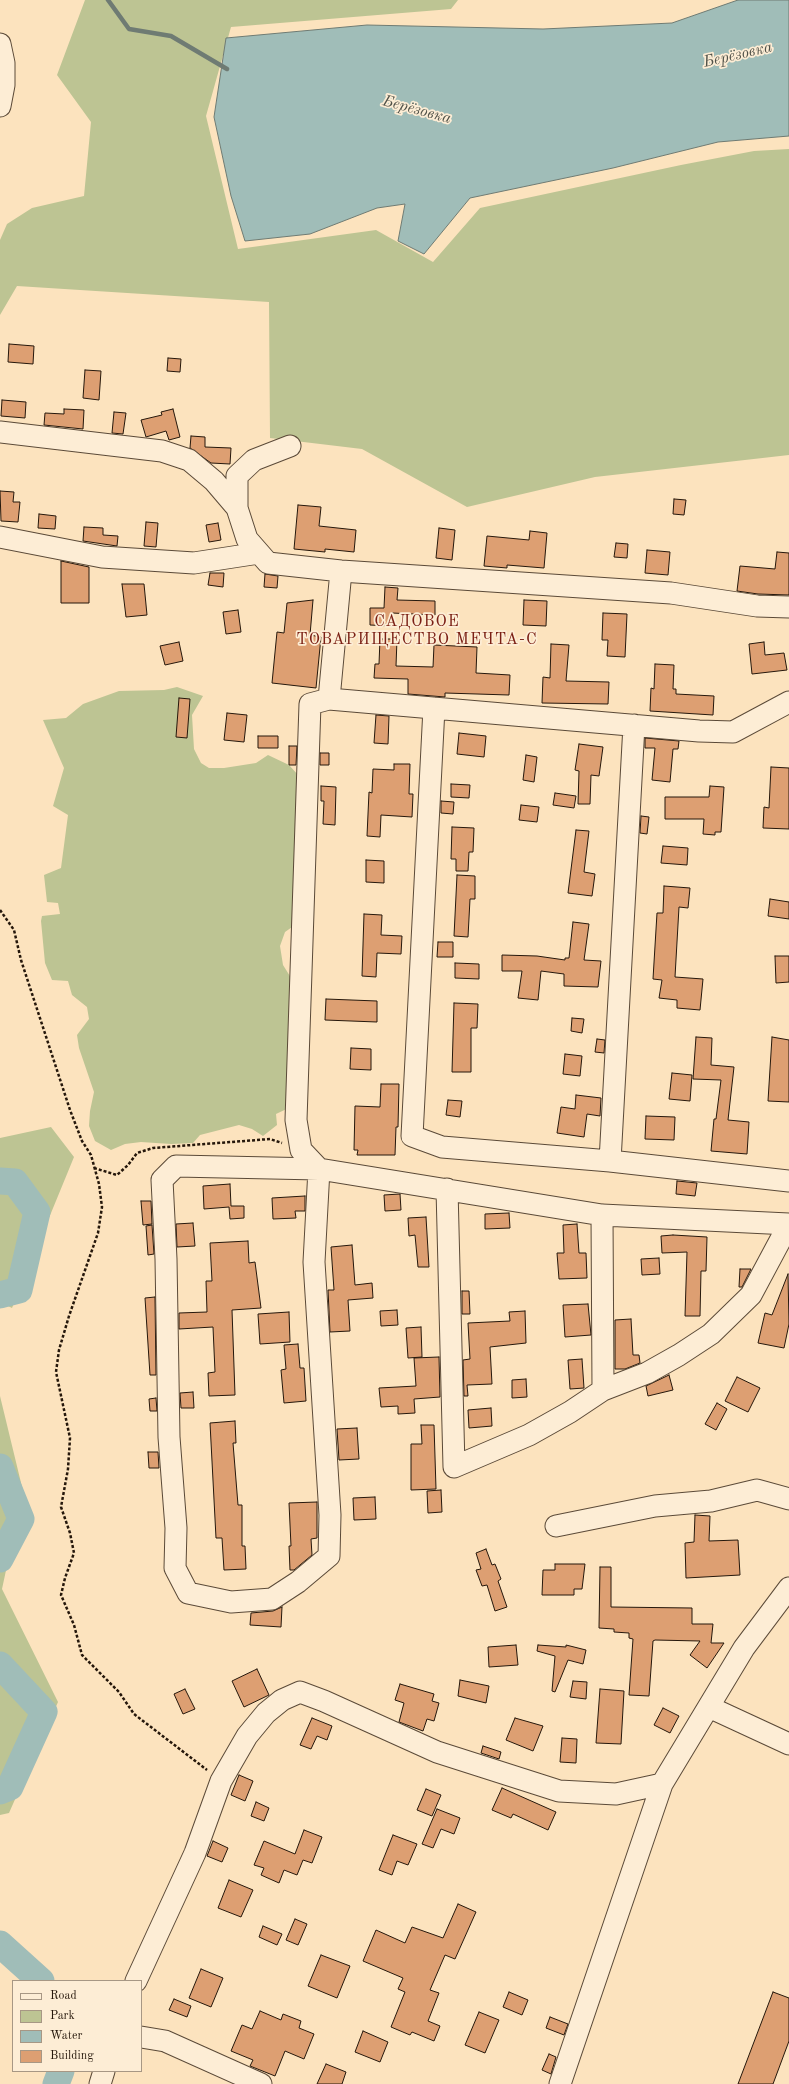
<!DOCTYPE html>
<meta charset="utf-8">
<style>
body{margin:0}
#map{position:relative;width:789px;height:2084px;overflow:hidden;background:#fce3be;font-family:"Old Standard TT",serif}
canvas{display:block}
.legend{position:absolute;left:12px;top:1980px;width:130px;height:92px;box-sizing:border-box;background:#fdedd5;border:1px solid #a79784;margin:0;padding:5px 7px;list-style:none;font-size:12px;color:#25170b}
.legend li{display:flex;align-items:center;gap:8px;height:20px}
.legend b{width:20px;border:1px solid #a79784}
</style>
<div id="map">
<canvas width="789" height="2084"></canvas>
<ul class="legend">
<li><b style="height:5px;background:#fdedd5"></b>Road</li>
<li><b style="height:11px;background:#bdc493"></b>Park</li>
<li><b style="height:11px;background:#a0bdb8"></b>Water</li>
<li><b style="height:11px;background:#dd9f72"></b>Building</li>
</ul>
</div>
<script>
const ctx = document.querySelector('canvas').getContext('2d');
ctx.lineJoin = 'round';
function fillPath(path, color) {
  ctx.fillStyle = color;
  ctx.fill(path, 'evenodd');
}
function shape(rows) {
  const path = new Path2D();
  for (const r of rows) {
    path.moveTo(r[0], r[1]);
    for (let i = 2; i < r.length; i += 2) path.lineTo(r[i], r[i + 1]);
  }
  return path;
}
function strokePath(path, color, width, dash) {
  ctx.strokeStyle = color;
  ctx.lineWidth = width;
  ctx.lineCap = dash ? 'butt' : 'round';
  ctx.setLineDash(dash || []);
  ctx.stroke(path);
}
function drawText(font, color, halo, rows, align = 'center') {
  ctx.font = font + ' "Old Standard TT",serif';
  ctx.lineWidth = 3.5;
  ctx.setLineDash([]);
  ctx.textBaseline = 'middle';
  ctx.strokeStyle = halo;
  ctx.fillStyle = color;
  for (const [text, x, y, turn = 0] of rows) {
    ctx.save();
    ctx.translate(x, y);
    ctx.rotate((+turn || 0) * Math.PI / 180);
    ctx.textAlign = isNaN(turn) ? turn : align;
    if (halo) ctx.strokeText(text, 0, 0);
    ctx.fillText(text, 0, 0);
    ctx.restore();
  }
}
fillPath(shape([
 [85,0,458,0,451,9,231,27,206,116,238,249,376,230,433,262,480,208,681,165,754,151,789,149,789,455,595,477,467,507,362,449,270,438,269,302,17,286,0,315,0,240,7,224,32,208,84,196,91,122,57,75],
 [177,687,203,696,192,715,194,749,201,763,209,768,224,768,256,763,268,755,289,765,299,776,295,925,285,932,280,946,283,965,293,981,295,1105,276,1114,277,1125,263,1136,252,1129,239,1125,200,1135,193,1143,171,1144,141,1142,125,1144,111,1150,95,1141,89,1126,90,1111,94,1092,79,1048,77,1035,89,1019,87,1007,72,995,68,981,52,980,45,963,41,921,42,916,60,914,58,903,47,902,44,875,61,868,68,815,53,806,64,768,43,720,66,718,83,704,119,691,164,690],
 [51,1127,74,1157,12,1308,0,1302,0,1138],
 [0,1396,23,1491,2,1589,58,1702,9,1813,0,1815]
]), '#bdc493');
const water = shape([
 [738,0,789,0,789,136,718,142,613,168,470,198,424,254,398,241,405,204,377,208,310,234,245,241,231,196,214,117,226,38,367,25,543,29,672,23,738,0]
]);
fillPath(water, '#a0bdb8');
strokePath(water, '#6f7b73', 1);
strokePath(shape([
 [108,0,129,29,171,36,227,69]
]), '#6f7b73', 4.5);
strokePath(shape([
 [0,1181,15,1182,37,1212,19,1290,0,1295],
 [0,1467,21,1519,0,1559],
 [0,1665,44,1712,10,1787,0,1791],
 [0,1944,41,1981],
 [56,2084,61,2071]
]), '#a0bdb8', 27);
const building = shape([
 [9,344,34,346,33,364,8,362,9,344],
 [168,358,181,359,180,372,167,371,168,358],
 [85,370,101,371,99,400,83,398,85,370],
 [2,400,26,402,25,418,1,416,2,400],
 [64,409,84,410,83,429,44,425,45,413,64,414,64,409],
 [173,409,180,437,169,440,166,431,146,437,141,420,162,415,161,412,173,409],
 [114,412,126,413,123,434,112,433,114,412],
 [191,436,205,437,205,447,231,448,230,464,211,463,190,448,191,436],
 [0,491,14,492,13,502,20,502,18,522,1,521,0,491],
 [674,499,686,500,684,515,673,514,674,499],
 [298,505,321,507,319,526,356,530,354,552,325,549,325,552,294,549,298,505],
 [39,514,56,516,55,529,38,528,39,514],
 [146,522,158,523,156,547,144,546,146,522],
 [218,523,221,540,209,542,206,525,218,523],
 [84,527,103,528,103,535,118,536,117,546,83,541,84,527],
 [439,528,455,530,452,560,436,558,439,528],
 [530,531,547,533,544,568,507,565,507,568,484,566,487,536,529,540,530,531],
 [616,543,628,544,627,558,614,557,616,543],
 [647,550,670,552,668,575,645,573,647,550],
 [777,552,789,553,789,595,758,594,737,591,740,566,775,569,777,552],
 [61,561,89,567,89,603,61,603,61,561],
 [210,573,224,573,223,587,208,585,210,573],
 [265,574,278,576,277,588,264,587,265,574],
 [122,584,144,584,147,615,126,617,122,584],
 [385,587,398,588,397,600,435,601,435,615,392,613,391,626,370,625,370,608,384,608,385,587],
 [313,600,310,635,321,637,316,688,272,683,277,632,284,633,287,603,313,600],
 [524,600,547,601,546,626,523,625,524,600],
 [238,610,241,632,226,634,223,612,238,610],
 [603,613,627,614,625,657,607,656,608,640,602,640,603,613],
 [380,639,397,639,396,666,433,667,434,645,477,647,476,673,510,675,509,695,445,693,445,697,408,694,408,679,374,678,375,664,379,664,380,639],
 [179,642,183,661,165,665,160,646,179,642],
 [764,642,765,655,784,653,787,670,752,674,749,644,764,642],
 [551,644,569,645,566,681,609,682,608,704,542,703,543,677,550,678,551,644],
 [655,664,674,665,673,689,676,689,676,694,714,696,713,715,650,711,651,688,654,689,655,664],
 [179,698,190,699,187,738,176,737,179,698],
 [227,713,247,715,244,742,224,740,227,713],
 [376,715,389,716,388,744,374,743,376,715],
 [459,733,486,736,484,757,457,754,459,733],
 [258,736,278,736,278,748,258,748,258,736],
 [645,738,679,741,678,749,673,749,670,782,652,780,655,748,645,748,645,738],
 [579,744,603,747,599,776,591,775,590,804,578,804,579,771,575,770,579,744],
 [289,746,297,746,296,765,289,765,289,746],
 [320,753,329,753,329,765,320,765,320,753],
 [526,755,537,757,534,782,523,780,526,755],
 [394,764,410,764,409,794,413,794,412,817,381,815,380,837,367,836,369,792,372,793,373,769,394,770,394,764],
 [771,767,789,768,789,829,763,828,764,807,769,808,771,767],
 [451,784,470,785,469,798,451,797,451,784],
 [321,786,336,787,335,825,323,824,324,801,321,801,321,786],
 [710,786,724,787,721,832,715,832,715,835,703,834,704,819,665,819,665,797,709,797,710,786],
 [555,793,576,796,574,808,553,805,555,793],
 [441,801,454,802,453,814,441,813,441,801],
 [521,805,539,807,537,822,519,820,521,805],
 [641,816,649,817,647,834,640,833,641,816],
 [452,827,474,828,473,852,469,852,468,871,456,871,456,859,451,859,452,827],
 [576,830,589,831,584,872,595,874,592,896,568,893,576,830],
 [663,846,688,848,687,865,661,863,663,846],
 [366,860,384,861,384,883,366,882,366,860],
 [457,875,475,876,475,899,470,899,468,937,454,936,457,875],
 [664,886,690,888,688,908,679,907,675,977,703,979,700,1010,677,1008,677,1000,659,998,662,980,653,979,657,913,663,913,664,886],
 [770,899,789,902,789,919,768,916,770,899],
 [364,914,382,915,381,935,402,936,401,954,377,953,376,977,362,976,364,914],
 [573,922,589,924,584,960,601,961,598,987,564,986,564,974,541,971,538,1000,518,998,522,971,502,971,502,955,537,956,565,960,565,958,569,958,573,922],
 [438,942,453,942,453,957,437,957,438,942],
 [775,956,789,956,789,982,776,983,775,956],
 [455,963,479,964,479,979,455,978,455,963],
 [326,999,377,1001,377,1022,325,1020,326,999],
 [454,1003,478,1004,477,1028,471,1028,471,1072,452,1072,454,1003],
 [572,1018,584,1019,582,1033,571,1031,572,1018],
 [696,1037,712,1038,711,1065,734,1067,728,1120,749,1122,747,1154,711,1151,714,1119,716,1119,721,1080,693,1079,696,1037],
 [772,1037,789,1040,789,1102,768,1101,772,1037],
 [597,1039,605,1040,604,1053,595,1052,597,1039],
 [351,1048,371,1049,371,1070,350,1069,351,1048],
 [565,1054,582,1056,580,1076,563,1074,565,1054],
 [672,1073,692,1075,690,1101,669,1099,672,1073],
 [381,1084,399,1084,398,1127,396,1127,395,1155,357,1155,358,1150,354,1150,355,1106,380,1107,381,1084],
 [576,1095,601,1098,600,1116,587,1114,584,1137,557,1133,561,1107,575,1109,576,1095],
 [448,1100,462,1101,460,1117,446,1115,448,1100],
 [646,1116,675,1117,674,1140,645,1139,646,1116],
 [677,1181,697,1183,695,1196,676,1194,677,1181],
 [230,1184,231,1206,244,1206,244,1218,230,1219,229,1207,204,1209,203,1186,230,1184],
 [400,1194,401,1210,385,1211,384,1195,400,1194],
 [305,1196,305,1211,295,1211,296,1218,273,1219,272,1198,305,1196],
 [141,1201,151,1201,152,1224,143,1225,141,1201],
 [509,1213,510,1228,485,1229,485,1214,509,1213],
 [426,1217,429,1267,418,1267,415,1235,409,1236,408,1218,426,1217],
 [193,1223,195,1246,177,1247,176,1224,193,1223],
 [577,1224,579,1253,586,1253,587,1278,559,1279,557,1253,564,1253,563,1225,577,1224],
 [152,1225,154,1254,148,1255,146,1226,152,1225],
 [673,1235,707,1237,706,1271,701,1271,700,1316,685,1316,687,1252,662,1253,661,1236,673,1235],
 [248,1241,249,1263,255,1262,261,1308,232,1310,235,1395,209,1396,208,1373,215,1372,213,1327,179,1329,179,1313,207,1312,206,1281,212,1281,210,1243,248,1241],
 [352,1245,355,1285,372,1283,373,1298,348,1300,350,1331,330,1332,328,1290,334,1290,331,1247,352,1245],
 [659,1258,660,1274,642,1275,641,1259,659,1258],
 [740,1269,751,1269,742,1287,739,1287,740,1269],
 [788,1274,789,1324,784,1348,758,1343,765,1313,772,1315,788,1274],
 [462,1291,469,1291,470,1314,462,1314,462,1291],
 [155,1297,156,1375,150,1375,145,1298,155,1297],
 [588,1304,591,1335,565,1337,563,1305,588,1304],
 [397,1310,398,1325,381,1326,380,1311,397,1310],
 [525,1311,526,1343,490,1347,492,1384,467,1385,468,1396,464,1396,463,1360,470,1359,468,1323,510,1321,509,1312,525,1311],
 [289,1312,290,1342,260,1344,258,1314,289,1312],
 [631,1319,633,1355,639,1355,640,1363,625,1369,615,1369,615,1320,631,1319],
 [421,1327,422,1357,408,1358,406,1328,421,1327],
 [298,1344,300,1368,304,1368,306,1401,284,1403,281,1370,286,1369,284,1345,298,1344],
 [439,1357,440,1397,414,1399,415,1413,398,1414,398,1406,381,1407,379,1388,416,1386,414,1358,439,1357],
 [582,1359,584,1388,570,1389,568,1360,582,1359],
 [669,1375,673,1390,648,1396,646,1386,669,1375],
 [737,1377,760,1388,748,1412,725,1401,737,1377],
 [526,1379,527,1397,512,1398,512,1380,526,1379],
 [193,1392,194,1408,181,1408,180,1393,193,1392],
 [156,1398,157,1411,150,1411,149,1399,156,1398],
 [717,1403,727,1409,716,1430,705,1424,717,1403],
 [491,1408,492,1426,469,1428,468,1410,491,1408],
 [235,1421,236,1443,233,1443,238,1505,242,1505,242,1546,245,1546,246,1569,224,1570,222,1538,216,1538,210,1423,235,1421],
 [421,1425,434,1425,436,1489,411,1490,411,1444,422,1444,421,1425],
 [357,1428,359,1459,339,1460,337,1429,357,1428],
 [148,1452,158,1452,159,1468,149,1468,148,1452],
 [441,1490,442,1512,428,1513,427,1491,441,1490],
 [375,1497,376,1519,354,1520,353,1498,375,1497],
 [317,1502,317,1538,311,1539,312,1555,294,1570,290,1570,289,1546,291,1546,289,1503,317,1502],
 [695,1515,710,1516,709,1541,738,1540,740,1575,686,1578,685,1543,694,1542,695,1515],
 [486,1549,492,1565,495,1564,501,1579,498,1581,507,1607,495,1611,487,1585,482,1586,476,1570,481,1569,476,1553,486,1549],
 [555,1564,585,1564,582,1589,574,1589,574,1595,542,1595,543,1570,555,1570,555,1564],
 [600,1567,611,1567,611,1607,692,1608,692,1624,713,1624,711,1643,724,1643,707,1668,690,1655,700,1641,655,1640,653,1641,649,1696,629,1695,633,1639,629,1638,629,1633,614,1632,614,1629,599,1628,600,1567],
 [282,1607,281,1627,250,1625,251,1613,273,1611,282,1607],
 [516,1645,518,1665,489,1667,488,1647,516,1645],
 [538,1645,566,1647,566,1645,586,1650,583,1664,568,1660,555,1692,552,1691,555,1656,537,1651,538,1645],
 [257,1669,269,1695,244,1707,232,1681,257,1669],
 [460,1680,489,1686,486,1703,458,1696,460,1680],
 [573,1681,587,1682,586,1699,570,1697,573,1681],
 [400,1684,434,1694,432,1701,439,1703,434,1721,427,1719,423,1731,399,1722,404,1703,395,1700,400,1684],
 [185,1689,195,1709,183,1714,174,1694,185,1689],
 [600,1689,624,1691,621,1744,596,1743,600,1689],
 [663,1708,679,1716,670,1733,654,1725,663,1708],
 [312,1718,332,1726,327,1740,317,1736,311,1749,300,1745,312,1718],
 [515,1718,543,1726,533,1751,506,1740,515,1718],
 [562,1738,577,1739,576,1763,560,1762,562,1738],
 [483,1746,501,1752,499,1759,481,1753,483,1746],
 [239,1775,253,1781,245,1801,231,1795,239,1775],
 [502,1788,556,1812,548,1830,513,1814,511,1818,492,1810,502,1788],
 [426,1789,441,1795,432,1816,417,1810,426,1789],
 [256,1802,269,1808,264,1821,251,1816,256,1802],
 [437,1809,460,1818,454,1834,441,1829,433,1848,422,1844,437,1809],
 [304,1830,322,1837,312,1863,303,1860,297,1875,284,1870,279,1883,261,1875,264,1868,254,1865,264,1841,295,1854,304,1830],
 [393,1835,417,1844,408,1865,397,1861,392,1875,379,1870,393,1835],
 [213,1841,228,1848,222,1862,207,1856,213,1841],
 [229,1880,253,1890,241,1917,218,1908,229,1880],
 [458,1904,476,1912,455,1959,445,1955,430,1990,439,1993,428,2021,440,2026,434,2041,412,2032,410,2035,391,2027,405,1992,398,1989,403,1978,363,1961,376,1930,405,1943,412,1927,443,1938,458,1904],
 [295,1919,307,1924,298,1945,286,1940,295,1919],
 [263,1926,282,1934,277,1945,259,1937,263,1926],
 [321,1955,350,1966,337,1998,308,1986,321,1955],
 [201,1969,223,1978,211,2007,189,1998,201,1969],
 [509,1992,528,2000,522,2015,503,2007,509,1992],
 [773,1992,789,1998,789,2041,773,2084,738,2084,773,1992],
 [174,1999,191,2006,187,2017,169,2010,174,1999],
 [260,2011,281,2020,283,2014,301,2021,299,2028,314,2034,304,2059,285,2051,275,2076,250,2066,253,2060,231,2051,242,2025,252,2029,260,2011],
 [479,2012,499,2020,485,2053,465,2045,479,2012],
 [550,2017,568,2024,564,2035,546,2028,550,2017],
 [363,2031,388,2042,380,2062,355,2052,363,2031],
 [549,2054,556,2057,551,2074,542,2070,549,2054],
 [326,2064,346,2072,342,2084,317,2084,326,2064]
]);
fillPath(building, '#dd9f72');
strokePath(building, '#25170b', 1);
const minor = shape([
 [0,44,4,63,4,85,0,106],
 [0,432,162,451,189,460,214,481,237,508],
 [290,446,254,460,237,476,237,508,247,539,268,563,341,571,671,593,757,606,789,607],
 [0,537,102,557,194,563,259,553],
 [329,699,341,571],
 [789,702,733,732,699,731,329,699,310,704,296,1120,301,1150,319,1169,314,1262,330,1515,329,1556,298,1582,272,1599,231,1602,188,1593,175,1568,176,1528,169,1437,166,1259,162,1180,176,1166,319,1169,602,1215,789,1224],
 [434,708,412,1136,442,1147,610,1161,789,1181],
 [610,1161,634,725],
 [447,1189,454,1467,529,1435,570,1412,603,1390,647,1373,679,1355,711,1334,751,1295,789,1224],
 [602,1215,603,1390],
 [556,1526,655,1506,711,1501,757,1490,789,1499],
 [709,1707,789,1744],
 [136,1981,195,1853,221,1781,247,1736,266,1713,282,1700,300,1692,324,1701,437,1752,559,1791,616,1794,662,1784],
 [141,2037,165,2041,261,2084],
 [100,2084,104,2071],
 [560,2084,662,1784,744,1648,789,1588]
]);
strokePath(minor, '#5b4a38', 23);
strokePath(shape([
 [0,910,14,930,21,960,70,1110,82,1141,91,1155,99,1184,102,1207,98,1233,69,1316,59,1350,56,1372,70,1438,68,1469,61,1507,70,1533,74,1553,65,1578,61,1595,74,1625,82,1655,119,1692,134,1714,207,1770],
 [94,1168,117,1175,128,1165,137,1153,153,1148,270,1139,282,1143]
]), '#25170b', 2.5, [3, 2]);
strokePath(minor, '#fdedd5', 21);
drawText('italic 16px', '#505148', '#fdedd5', [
 ["Берёзовка",738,55,-13],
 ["Берёзовка",417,110,15]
]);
ctx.letterSpacing = '1px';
drawText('16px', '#7a1f14', '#fdedd5', [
 ["САДОВОЕ",417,622],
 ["ТОВАРИЩЕСТВО МЕЧТА-С",417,640]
]);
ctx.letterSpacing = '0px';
</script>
